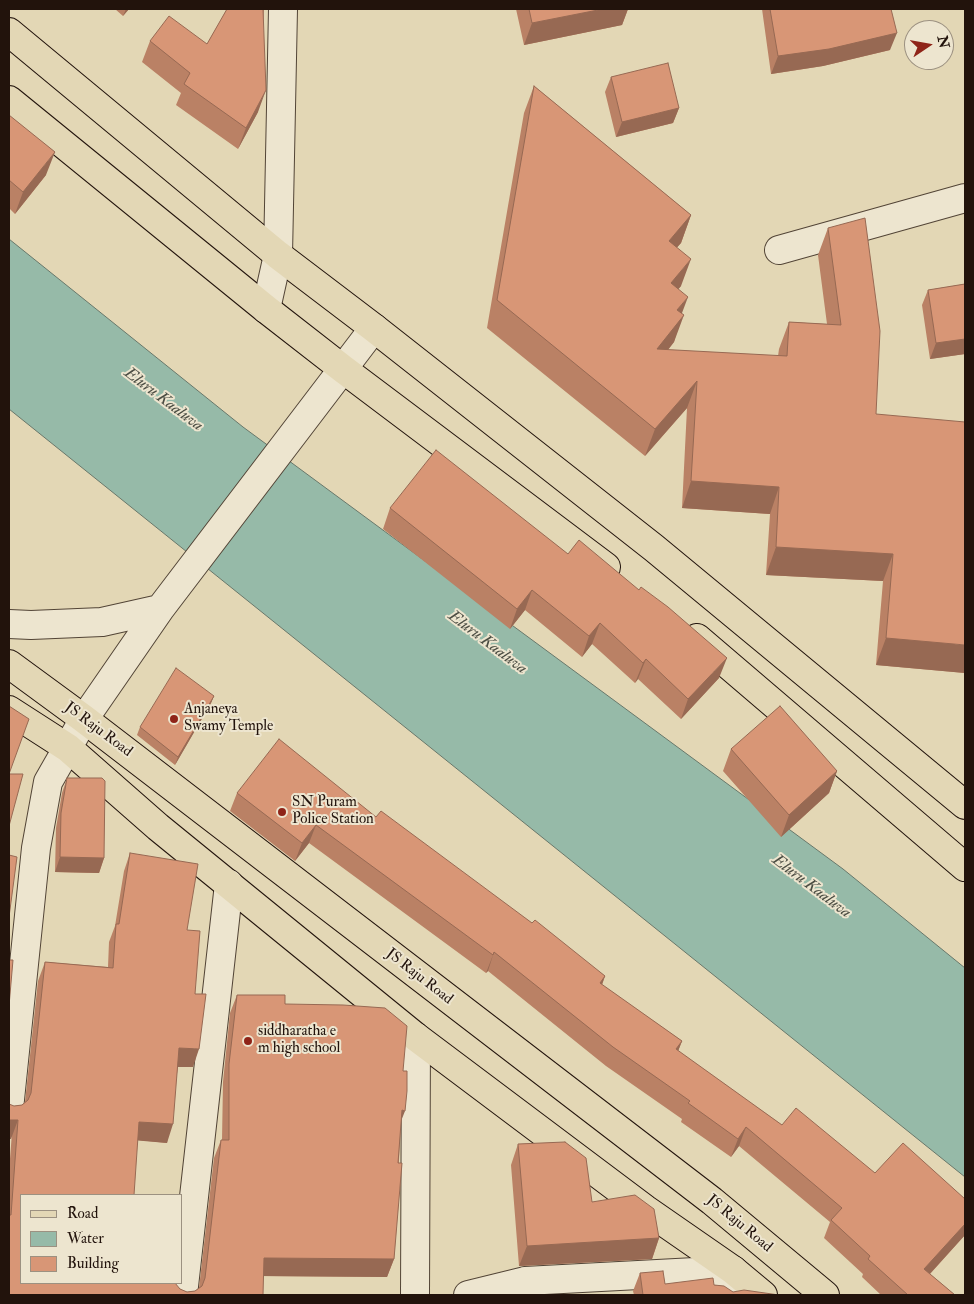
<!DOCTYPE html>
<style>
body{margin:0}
#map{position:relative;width:974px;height:1304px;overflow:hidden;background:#e3d7b5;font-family:"IM FELL Double Pica",serif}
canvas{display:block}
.frame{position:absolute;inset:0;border:10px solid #22130c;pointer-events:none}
.legend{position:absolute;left:20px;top:1194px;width:162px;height:90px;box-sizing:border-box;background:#ede5cf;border:1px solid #9c9181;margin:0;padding:6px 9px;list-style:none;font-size:15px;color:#22130c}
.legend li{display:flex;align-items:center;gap:10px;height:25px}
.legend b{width:25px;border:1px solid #9c9181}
.north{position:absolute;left:904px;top:20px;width:50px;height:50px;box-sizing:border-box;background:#ede5cf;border:1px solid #9c9181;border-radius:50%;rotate:78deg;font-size:14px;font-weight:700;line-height:20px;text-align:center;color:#22130c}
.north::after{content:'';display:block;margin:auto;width:18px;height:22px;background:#8f2418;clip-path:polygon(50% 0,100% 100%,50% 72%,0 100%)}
</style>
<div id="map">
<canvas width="974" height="1304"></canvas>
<div class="frame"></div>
<ul class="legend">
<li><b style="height:6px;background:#e3d7b5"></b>Road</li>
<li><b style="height:14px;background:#96baa8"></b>Water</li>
<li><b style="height:14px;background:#d89676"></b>Building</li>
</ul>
<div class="north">N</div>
</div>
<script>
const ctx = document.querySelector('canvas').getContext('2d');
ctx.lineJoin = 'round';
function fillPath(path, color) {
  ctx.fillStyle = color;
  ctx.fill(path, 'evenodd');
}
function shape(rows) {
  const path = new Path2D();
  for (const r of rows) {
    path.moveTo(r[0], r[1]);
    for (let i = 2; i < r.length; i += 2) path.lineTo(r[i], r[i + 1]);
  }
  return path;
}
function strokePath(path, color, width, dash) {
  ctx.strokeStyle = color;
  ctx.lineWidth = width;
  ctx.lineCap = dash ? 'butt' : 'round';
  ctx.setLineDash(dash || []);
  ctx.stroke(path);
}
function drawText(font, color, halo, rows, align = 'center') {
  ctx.font = font + ' "IM FELL Double Pica",serif';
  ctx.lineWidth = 4;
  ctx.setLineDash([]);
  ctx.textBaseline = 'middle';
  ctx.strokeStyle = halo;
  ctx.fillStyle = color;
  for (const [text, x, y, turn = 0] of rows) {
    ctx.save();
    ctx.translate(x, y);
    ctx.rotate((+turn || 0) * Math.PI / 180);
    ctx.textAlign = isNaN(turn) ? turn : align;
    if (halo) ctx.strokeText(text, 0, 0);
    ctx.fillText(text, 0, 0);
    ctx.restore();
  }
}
const water = shape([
 [9,239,243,427,843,869,965,968,965,1177,9,409,9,239]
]);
fillPath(water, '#96baa8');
strokePath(water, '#68776a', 1);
const minor = shape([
 [779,250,965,198],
 [266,309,278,255,283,9],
 [9,624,31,625,102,622,160,609],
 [9,1109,36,848,48,782,84,719,160,609,374,328],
 [183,1295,229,884],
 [415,1295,416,1037],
 [468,1295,525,1281],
 [524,1295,525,1281,733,1270,729,1295]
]);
const major = shape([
 [9,32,278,255,374,328,654,548,965,805],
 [9,100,266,309,343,369,606,567],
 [697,638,965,867],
 [9,664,84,719,712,1201,825,1295],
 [9,710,68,748,158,827,416,1037,645,1209,733,1270,763,1295]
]);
strokePath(minor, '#524436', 30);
strokePath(major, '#22130c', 30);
strokePath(minor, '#ede5cf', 28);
strokePath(major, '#e3d7b5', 28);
fillPath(shape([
 [115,9,129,9,123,16],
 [227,9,264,9,258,112,238,149,176,105,181,93,142,62,150,41,207,44],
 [516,9,628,9,622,25,524,45],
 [762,9,891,9,890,50,823,66,771,74],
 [611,77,679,108,673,123,616,137,605,92],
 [534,86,691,215,681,243,677,247,681,286,678,289,682,313,674,342,668,350,778,356,779,349,789,322,827,324,818,255,828,228,876,414,965,673,876,665,883,581,766,575,770,514,682,508,687,408,645,456,487,328,524,113],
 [9,115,46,175,15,214,9,208],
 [965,284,965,354,930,359,922,305,928,290],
 [390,508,719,678,681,719,638,679,635,683,592,644,582,657,525,610,510,629,383,529],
 [214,696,211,703,175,765,137,735,140,727],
 [731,749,837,771,829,793,781,837,723,771],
 [67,778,104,858,99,873,55,872,56,828,62,793],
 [237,793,376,817,532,923,605,976,602,985,682,1041,678,1051,782,1125,875,1173,965,1199,965,1235,930,1274,955,1295,881,1295,862,1277,863,1274,824,1238,830,1222,739,1146,731,1157,681,1122,682,1119,606,1066,488,971,486,973,309,843,295,861,230,811],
 [130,853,187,930,195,994,193,1067,178,1067,167,1143,138,1140,21,1195,180,1289,187,1292,195,1291,199,1288,214,1158,221,1140,222,1140,223,1082,230,1013,237,995,285,1004,403,1071,401,1121,394,1259,387,1277,263,1276,263,1295,9,1295,9,1172,14,1106,22,1105,25,1102,38,981,45,962,108,967,109,942,115,926,124,871],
 [518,1144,592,1202,659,1238,652,1259,519,1266,511,1165],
 [640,1273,665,1284,714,1285,733,1292,779,1295,634,1295,633,1291]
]), '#ba8165');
fillPath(shape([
 [126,9,129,9,123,16],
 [603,9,628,9,622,25,524,45,532,23],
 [897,33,890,50,823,66,771,74,778,56],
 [266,90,258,112,238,149,246,128],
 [679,108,673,123,616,137,622,122],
 [55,152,46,175,15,214,23,192],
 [691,215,681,243,659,268,669,241],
 [691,259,681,286,661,310,671,283],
 [688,297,679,321,684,315,674,342,647,376,657,349,677,310],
 [965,339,965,354,930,359,936,343],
 [697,381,687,408,645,456,655,429],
 [691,481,779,487,770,514,682,508],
 [776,547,893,554,883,581,766,575],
 [532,590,525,610,510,629,517,609],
 [600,623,592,644,582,657,589,636],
 [886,638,965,645,965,673,876,665],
 [727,658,719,678,681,719,688,699],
 [646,659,638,679,635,683,643,663],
 [214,696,211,703,175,765,178,757],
 [837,771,829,793,781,837,789,815],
 [316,825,309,843,295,861,302,843],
 [60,857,104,858,99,873,55,872],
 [494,952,488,971,486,973,493,955],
 [605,976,598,995,600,983],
 [682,1041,675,1059,676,1049],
 [179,1048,199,1049,193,1067,172,1067],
 [402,1110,405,1111,398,1129],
 [9,1120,18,1120,11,1139,9,1139],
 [139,1122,173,1124,167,1143,132,1140],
 [746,1127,739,1146,731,1157,738,1139],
 [965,1224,965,1235,917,1288,924,1269],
 [659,1238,652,1259,519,1266,527,1246],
 [264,1258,394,1259,387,1277,257,1276]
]), '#976953');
const building = shape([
 [227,9,263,9,266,90,246,128,184,84,190,73,150,41,169,16,207,44,227,9],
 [529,9,603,9,532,23,529,9],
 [770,9,891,9,897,33,829,49,778,56,770,9],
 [668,63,679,108,622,122,611,77,668,63],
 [534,86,691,215,669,241,691,259,671,283,688,297,677,310,684,315,657,349,787,356,789,322,841,325,828,228,865,218,880,331,876,414,965,422,965,645,886,638,893,554,776,547,779,487,691,481,697,381,655,429,497,300,534,86],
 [9,115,55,152,23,192,9,180,9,115],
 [965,284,965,339,936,343,928,290,965,284],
 [436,450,568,554,579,540,639,590,641,587,668,607,727,658,688,699,646,659,643,663,600,623,589,636,532,590,517,609,390,508,436,450],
 [176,668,214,696,178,757,140,727,176,668],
 [9,706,29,719,9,774,23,774,9,826,9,706],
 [780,706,837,771,789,815,731,749,780,706],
 [279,739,376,817,381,811,532,923,535,920,605,976,600,983,682,1041,676,1049,782,1125,796,1108,875,1173,903,1143,965,1199,965,1224,924,1269,955,1295,908,1295,868,1259,870,1256,831,1220,842,1208,746,1127,738,1139,688,1103,690,1101,613,1047,494,952,493,955,316,825,302,843,237,793,279,739],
 [67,778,102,778,105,781,104,858,60,857,61,813,67,778],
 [130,853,198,864,187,930,200,931,195,994,206,994,199,1049,179,1048,173,1124,139,1122,134,1195,21,1195,21,1283,175,1283,180,1289,187,1292,195,1291,202,1286,205,1278,221,1140,229,1140,229,1064,237,995,285,995,285,1004,343,1005,385,1008,407,1026,403,1071,407,1071,407,1091,405,1111,402,1110,398,1163,402,1163,394,1259,264,1258,263,1295,9,1295,9,1215,11,1215,18,1120,9,1120,9,1104,14,1106,22,1105,28,1100,31,1093,45,962,113,968,116,924,119,924,130,853],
 [9,855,17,857,9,917,9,855],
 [9,960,13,960,9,1006,9,960],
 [565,1142,586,1158,592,1202,635,1195,654,1209,659,1238,527,1246,518,1144,565,1142],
 [663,1271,665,1284,713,1278,714,1285,724,1286,733,1292,744,1290,779,1295,643,1295,640,1273,663,1271]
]);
fillPath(building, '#d89676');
strokePath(building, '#976953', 1);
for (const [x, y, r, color] of [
 [174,719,5,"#8f2418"],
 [282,812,5,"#8f2418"],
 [248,1041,5,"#8f2418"]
]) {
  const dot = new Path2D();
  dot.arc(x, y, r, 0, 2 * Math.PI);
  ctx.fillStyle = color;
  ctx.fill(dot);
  strokePath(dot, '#ede5cf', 2);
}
drawText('15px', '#22130c', '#ede5cf', [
 ["Anjaneya",184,710],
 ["Swamy Temple",184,727],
 ["SN Puram",292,803],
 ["Police Station",292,820],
 ["siddharatha e",258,1032],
 ["m high school",258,1049]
], 'left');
drawText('15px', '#22130c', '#ede5cf', [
 ["JS Raju Road",98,730,37],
 ["JS Raju Road",419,977,38],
 ["JS Raju Road",739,1224,40]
]);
drawText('italic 16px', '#4b4d43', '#ede5cf', [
 ["Eluru Kaaluva",163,400,37],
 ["Eluru Kaaluva",487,643,37],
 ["Eluru Kaaluva",811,887,37]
]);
</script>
